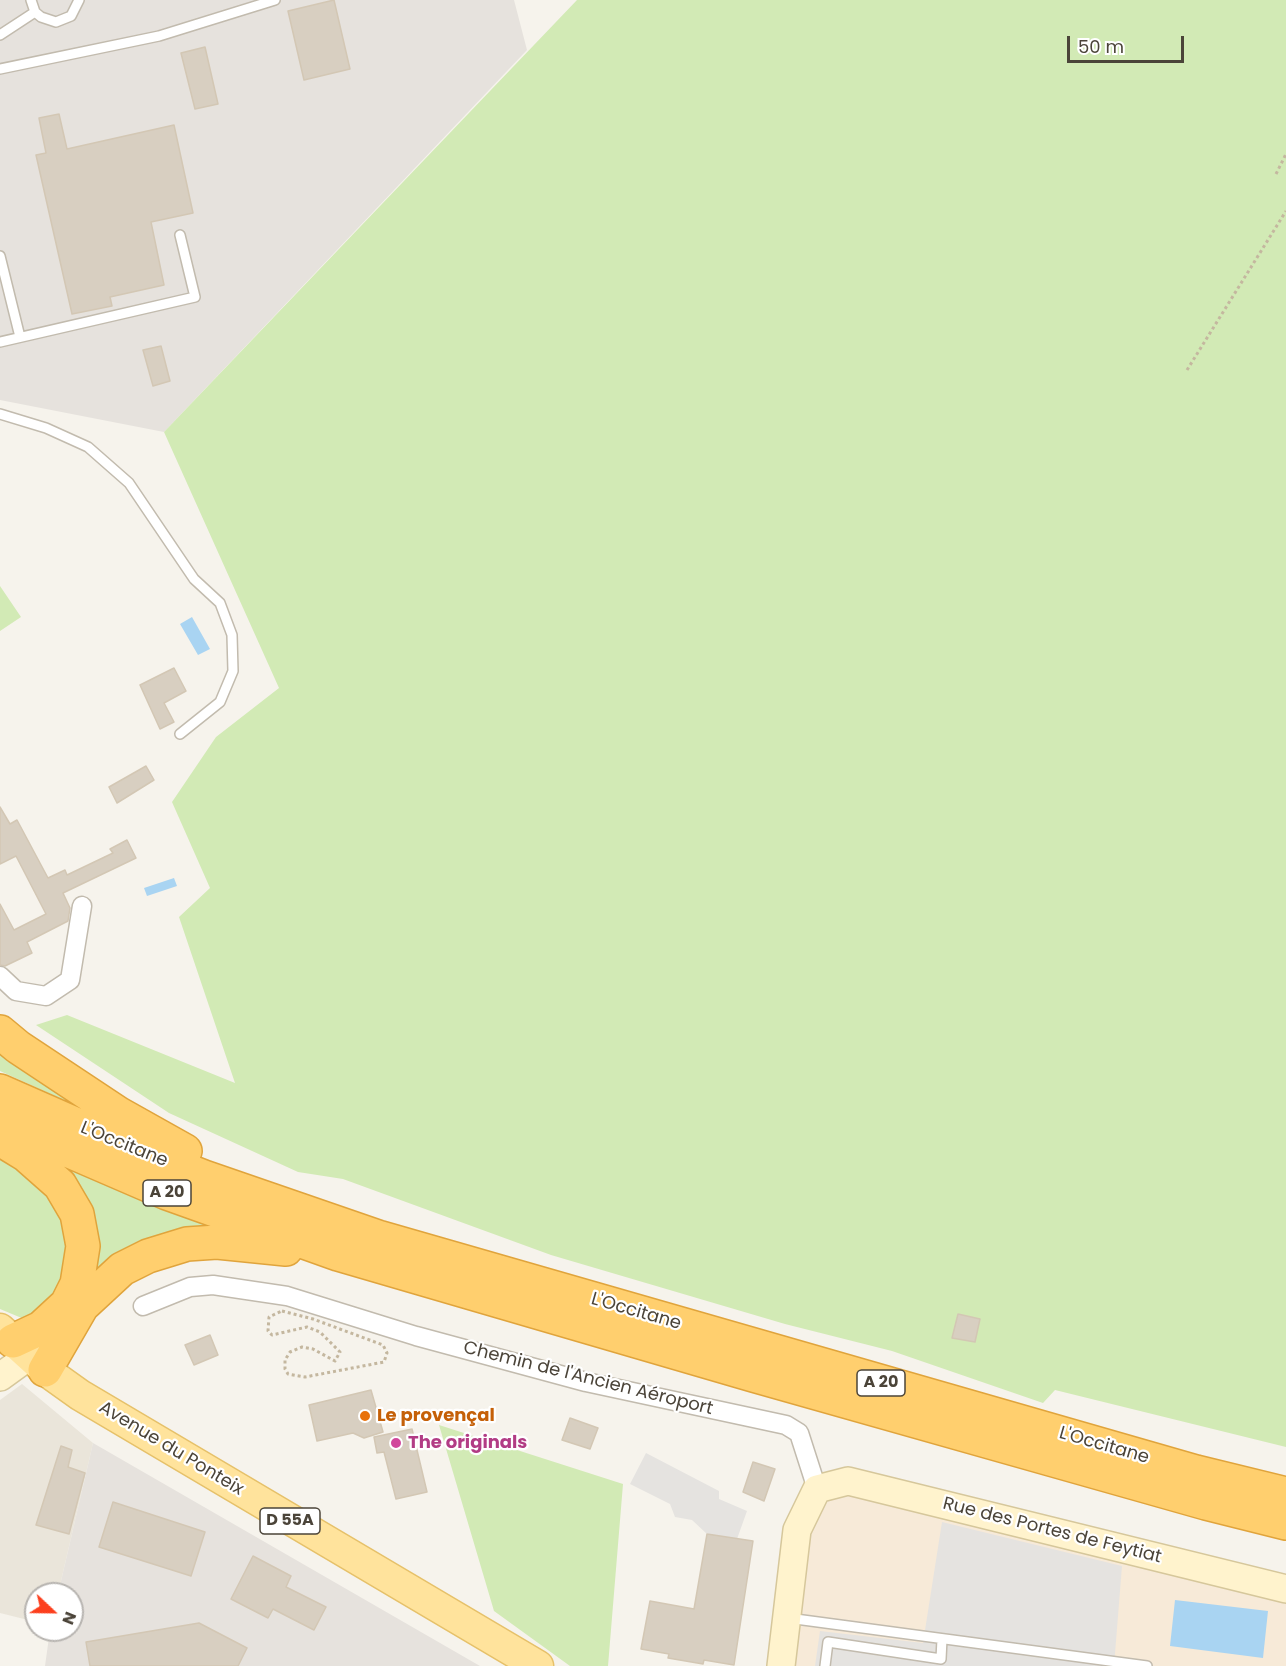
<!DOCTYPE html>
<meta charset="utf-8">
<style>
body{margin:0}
#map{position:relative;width:1286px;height:1666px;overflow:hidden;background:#f6f3ec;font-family:Poppins,sans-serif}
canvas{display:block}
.north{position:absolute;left:24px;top:1582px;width:60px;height:60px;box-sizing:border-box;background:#fff;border:2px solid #b7b4b0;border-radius:50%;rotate:112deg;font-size:16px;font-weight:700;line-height:24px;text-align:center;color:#4b4439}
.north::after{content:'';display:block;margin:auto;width:21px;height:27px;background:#fc3f1d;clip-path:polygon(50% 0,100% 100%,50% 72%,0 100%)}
.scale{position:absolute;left:1067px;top:36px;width:117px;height:27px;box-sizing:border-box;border:3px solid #4b4439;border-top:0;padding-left:8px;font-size:18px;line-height:21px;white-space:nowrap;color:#4b4439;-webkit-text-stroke:4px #fff;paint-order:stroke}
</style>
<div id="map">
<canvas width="1286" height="1666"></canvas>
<div class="north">N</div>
<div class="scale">50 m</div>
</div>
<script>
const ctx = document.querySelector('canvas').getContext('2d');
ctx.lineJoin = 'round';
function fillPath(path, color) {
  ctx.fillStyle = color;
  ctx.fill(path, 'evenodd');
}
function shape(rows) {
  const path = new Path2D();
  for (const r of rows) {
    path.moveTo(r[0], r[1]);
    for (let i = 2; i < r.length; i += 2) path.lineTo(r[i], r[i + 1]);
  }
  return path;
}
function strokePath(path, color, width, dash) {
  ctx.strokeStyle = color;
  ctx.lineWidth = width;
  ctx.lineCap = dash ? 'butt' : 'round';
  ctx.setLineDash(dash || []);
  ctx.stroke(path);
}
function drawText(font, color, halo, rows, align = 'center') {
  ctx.font = font + ' Poppins,sans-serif';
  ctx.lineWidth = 4.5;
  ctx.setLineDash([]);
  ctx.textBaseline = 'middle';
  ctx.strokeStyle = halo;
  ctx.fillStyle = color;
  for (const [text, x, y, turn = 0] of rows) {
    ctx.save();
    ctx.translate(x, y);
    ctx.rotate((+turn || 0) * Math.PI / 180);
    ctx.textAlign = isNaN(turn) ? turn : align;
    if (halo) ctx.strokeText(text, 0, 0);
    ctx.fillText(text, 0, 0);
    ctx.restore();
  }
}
fillPath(shape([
 [22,1384,93,1443,58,1594,36,1594,36,1622,0,1613,0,1400]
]), '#eae5da');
fillPath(shape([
 [853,1492,1286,1599,1286,1666,789,1666,813,1522,821,1505,830,1498]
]), '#f7ead8');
fillPath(shape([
 [0,0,514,0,527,50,164,432,0,400],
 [93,1443,480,1666,45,1666,50,1630,72,1630,72,1594,58,1594]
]), '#e6e2dd');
fillPath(shape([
 [577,0,1286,0,1286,1447,1055,1390,1043,1403,892,1351,785,1324,551,1255,343,1179,298,1172,169,1113,36,1025,67,1015,235,1083,179,917,210,888,172,802,216,737,279,688,164,432],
 [0,586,21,617,0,631],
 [0,1050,128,1129,0,1071],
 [42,1156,242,1237,83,1294,94,1248],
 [0,1157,38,1179,72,1223,63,1301,24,1319,0,1309],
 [439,1425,623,1484,608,1666,570,1666,494,1611]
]), '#d2eab5');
fillPath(shape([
 [646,1453,719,1491,719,1499,747,1511,737,1539,707,1534,692,1520,675,1517,670,1504,630,1484],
 [942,1522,1122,1566,1114,1666,815,1666,820,1631,923,1643]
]), '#e5e3e0');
fillPath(shape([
 [192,617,210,649,198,655,180,624],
 [174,878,177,886,147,896,144,888],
 [1175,1600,1268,1611,1263,1658,1170,1646]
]), '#a9d4f2');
const building = shape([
 [334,0,350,69,304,80,288,11,334,0],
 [205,47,218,104,195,109,181,53,205,47],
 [59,114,67,149,174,125,193,213,151,222,164,285,110,297,112,306,72,314,36,155,46,153,39,118,59,114],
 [161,346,170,381,153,386,143,350,161,346],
 [174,668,186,691,164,703,174,722,160,729,140,685,174,668],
 [146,766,154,780,117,803,109,787,146,766],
 [0,807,10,824,17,820,48,878,65,870,67,875,113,853,110,849,127,840,136,858,63,893,70,908,68,921,27,942,32,953,5,966,0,965,0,904,14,930,46,914,16,856,0,864,0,807],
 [958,1314,980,1319,975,1342,952,1338,958,1314],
 [210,1335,218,1355,194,1365,185,1345,210,1335],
 [371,1390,383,1432,364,1438,353,1433,317,1441,309,1405,371,1390],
 [570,1418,598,1428,590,1449,562,1440,570,1418],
 [412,1429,427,1492,396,1499,384,1452,377,1453,374,1437,412,1429],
 [61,1446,72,1450,68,1467,85,1473,69,1534,36,1525,61,1446],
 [753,1462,775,1469,764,1501,743,1492,753,1462],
 [113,1502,205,1532,191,1576,99,1547,113,1502],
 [707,1534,753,1541,734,1665,704,1660,703,1664,668,1658,669,1654,641,1649,650,1601,694,1609,707,1534],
 [253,1556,291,1576,286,1587,326,1607,314,1630,273,1609,268,1618,231,1599,253,1556],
 [199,1623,247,1648,238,1666,90,1666,86,1642,199,1623]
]);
fillPath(building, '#d8cfc1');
strokePath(building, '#d3c7b4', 1.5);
const lane = shape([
 [31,0,35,12,41,17,56,22,71,16,79,0],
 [0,35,35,12],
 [0,69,159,36,275,0],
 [0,256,20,337],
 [0,342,195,297,180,235],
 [0,414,46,428,88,447,129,483,194,579,220,603,232,635,233,671,220,702,180,734],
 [788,1618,1147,1666],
 [825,1666,828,1642,941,1659,942,1639]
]);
const street = shape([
 [0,976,16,991,46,996,70,980,82,906],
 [143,1306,190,1287,213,1285,287,1296,416,1336,586,1382,786,1425,799,1433,817,1489]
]);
const secondary = shape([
 [0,1377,29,1356],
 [781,1666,797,1530,817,1489,848,1481,1286,1589]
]);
const primary = shape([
 [0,1329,45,1370,80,1395,538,1666]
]);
const highway = shape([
 [0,1032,18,1047,119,1114,185,1151],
 [0,1091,125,1146,204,1177,378,1237,1196,1472,1286,1494],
 [0,1121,167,1193,338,1254,753,1375,1206,1503,1286,1523],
 [0,1139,26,1155,60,1185,77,1214,83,1246,77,1284,67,1304,41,1328,13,1341],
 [45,1370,82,1306,122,1269,148,1256,187,1244,217,1242,286,1249]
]);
strokePath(lane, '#c2bbae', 12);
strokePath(street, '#c2bbae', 21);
strokePath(secondary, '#d6c79b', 30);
strokePath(primary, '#e6c16a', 33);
strokePath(highway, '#e0a43c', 36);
strokePath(shape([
 [1276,174,1286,154],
 [1187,370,1286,211],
 [282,1311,313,1319,383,1345,387,1353,384,1362,305,1377,288,1374,285,1369,285,1360,290,1352,302,1347,313,1349,335,1361,340,1352,320,1332,307,1327,272,1335,268,1331,269,1317,282,1311]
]), '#c4b79f', 3, [3, 3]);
strokePath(lane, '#fff', 9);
strokePath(street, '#fff', 18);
strokePath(secondary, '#fff3cd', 27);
strokePath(primary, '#ffe39c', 30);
strokePath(highway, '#ffcf6e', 33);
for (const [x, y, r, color] of [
 [365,1416,6,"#e8710a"],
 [396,1443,6,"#d1479c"]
]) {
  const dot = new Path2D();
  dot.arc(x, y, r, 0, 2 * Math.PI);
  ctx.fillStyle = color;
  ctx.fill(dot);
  strokePath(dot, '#fff', 2);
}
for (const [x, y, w] of [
 [167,1193,48],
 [881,1383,48],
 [290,1521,60]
]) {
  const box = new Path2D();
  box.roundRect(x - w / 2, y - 13, w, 26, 4.5);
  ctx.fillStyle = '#fff';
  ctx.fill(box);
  strokePath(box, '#4b4439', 1.5);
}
drawText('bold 16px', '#4b4439', null, [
 ["A 20",167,1193],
 ["A 20",881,1383],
 ["D 55A",290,1521]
]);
drawText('18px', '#4b4439', '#fff', [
 ["L'Occitane",124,1145,22],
 ["L'Occitane",636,1312,16],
 ["Chemin de l'Ancien Aéroport",588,1379,14],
 ["L'Occitane",1104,1446,16],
 ["Avenue du Ponteix",171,1449,31],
 ["Rue des Portes de Feytiat",1052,1531,14]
]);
drawText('bold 18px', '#c56008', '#fff', [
 ["Le provençal",377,1416]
], 'left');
drawText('bold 18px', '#b23c85', '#fff', [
 ["The originals",408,1443]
], 'left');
</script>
